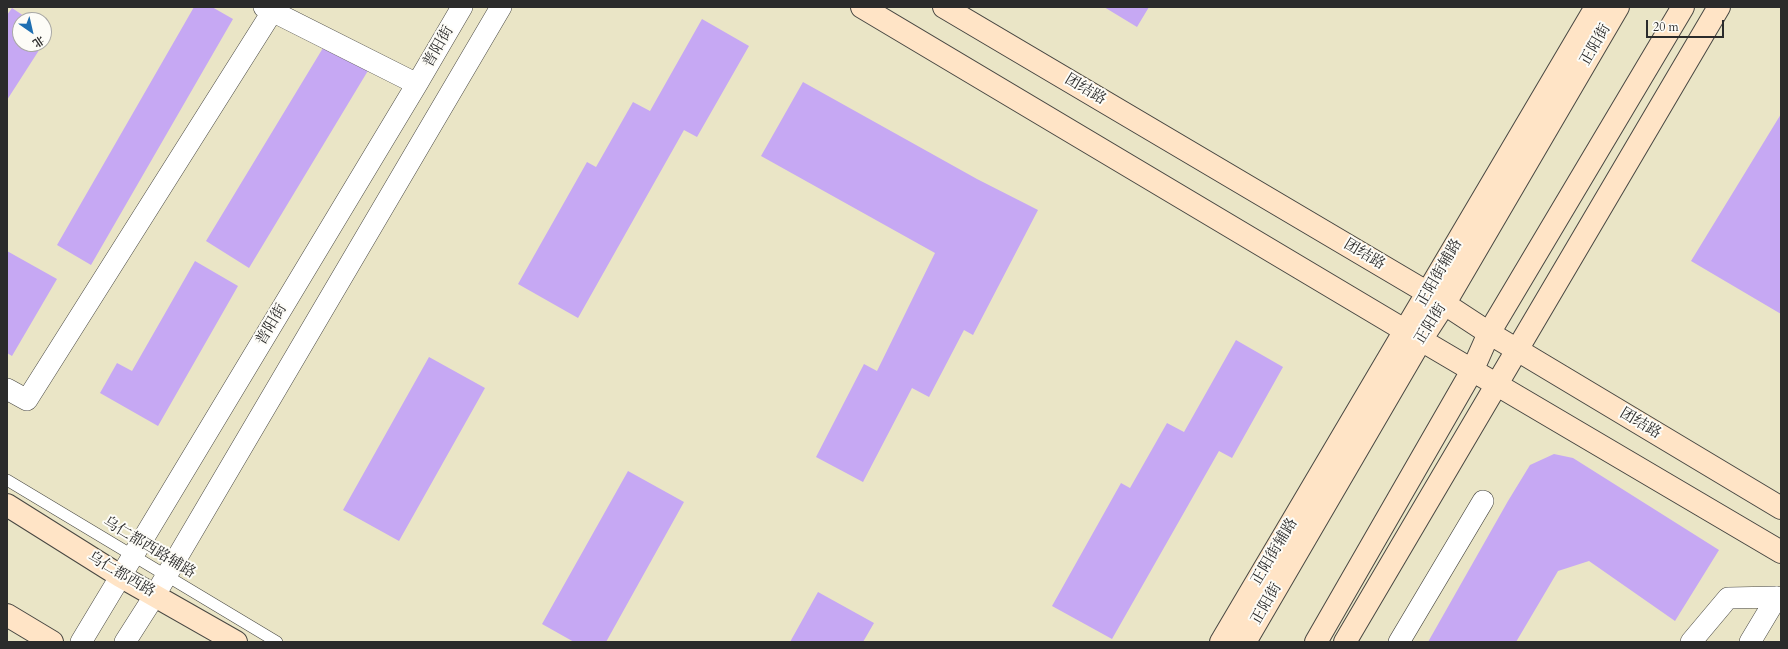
<!DOCTYPE html>
<meta charset="utf-8">
<style>
body{margin:0}
#map{position:relative;width:1788px;height:649px;overflow:hidden;background:#eae5c6;font-family:Cardo,"Noto Serif SC",serif}
canvas{display:block}
.frame{position:absolute;inset:0;border:8px solid #2b2b2b;pointer-events:none}
.north{position:absolute;left:12px;top:12px;width:40px;height:40px;box-sizing:border-box;background:#fdfcf7;border:1px solid #a9a8a5;border-radius:50%;rotate:146deg;font-size:11px;font-weight:700;line-height:16px;text-align:center;color:#2b2b2b}
.north::after{content:'';display:block;margin:auto;width:14px;height:18px;background:#1f6fb2;clip-path:polygon(50% 0,100% 100%,50% 72%,0 100%)}
.scale{position:absolute;left:1646px;top:20px;width:78px;height:18px;box-sizing:border-box;border:2px solid #2b2b2b;border-top:0;padding-left:5px;font-size:12px;line-height:14px;white-space:nowrap;color:#2b2b2b;-webkit-text-stroke:3px #fdfcf7;paint-order:stroke}
</style>
<div id="map">
<canvas width="1788" height="649"></canvas>
<div class="frame"></div>
<div class="north">北</div>
<div class="scale">20 m</div>
</div>
<script>
const ctx = document.querySelector('canvas').getContext('2d');
ctx.lineJoin = 'round';
function fillPath(path, color) {
  ctx.fillStyle = color;
  ctx.fill(path, 'evenodd');
}
function shape(rows) {
  const path = new Path2D();
  for (const r of rows) {
    path.moveTo(r[0], r[1]);
    for (let i = 2; i < r.length; i += 2) path.lineTo(r[i], r[i + 1]);
  }
  return path;
}
function strokePath(path, color, width, dash) {
  ctx.strokeStyle = color;
  ctx.lineWidth = width;
  ctx.lineCap = dash ? 'butt' : 'round';
  ctx.setLineDash(dash || []);
  ctx.stroke(path);
}
function drawText(font, color, halo, rows, align = 'center') {
  ctx.font = font + ' Cardo,"Noto Serif SC",serif';
  ctx.lineWidth = 4;
  ctx.setLineDash([]);
  ctx.textBaseline = 'middle';
  ctx.strokeStyle = halo;
  ctx.fillStyle = color;
  for (const [text, x, y, turn = 0] of rows) {
    ctx.save();
    ctx.translate(x, y);
    ctx.rotate((+turn || 0) * Math.PI / 180);
    ctx.textAlign = isNaN(turn) ? turn : align;
    if (halo) ctx.strokeText(text, 0, 0);
    ctx.fillText(text, 0, 0);
    ctx.restore();
  }
}
fillPath(shape([
 [194,7,212,7,233,19,91,265,57,245],
 [1104,7,1149,7,1137,27],
 [12,8,30,20,20,20,20,44,43,44,7,100,7,15],
 [702,19,749,46,697,137,684,130,578,318,518,284,587,162,596,167,633,102,650,111],
 [44,29,50,33,44,42],
 [326,43,369,69,249,268,206,241],
 [803,82,977,179,1038,210,973,335,964,330,929,397,912,388,863,482,816,457,864,364,877,371,935,253,761,156],
 [1781,114,1781,314,1691,261],
 [7,251,57,279,12,356,7,353],
 [195,261,238,286,158,426,100,393,117,363,132,371],
 [1236,340,1283,367,1232,458,1219,451,1112,639,1052,606,1121,483,1130,488,1167,423,1184,432],
 [429,357,485,388,399,541,343,510],
 [1554,454,1573,458,1719,550,1675,621,1589,561,1558,571,1516,642,1428,642,1508,501,1530,465],
 [628,471,684,502,606,642,574,642,542,624],
 [818,592,874,623,863,642,790,642]
]), '#c6a8f3');
const lane = shape([
 [7,480,277,642]
]);
const street = shape([
 [264,7,417,84],
 [7,389,27,400,272,12],
 [81,642,417,84,462,7],
 [125,642,155,595,501,7],
 [1399,642,1483,501],
 [1691,642,1728,598,1777,597,1781,600],
 [1750,642,1777,597]
]);
const secondary = shape([
 [862,7,1421,340,1781,552],
 [944,7,1428,293,1489,333,1781,508],
 [7,505,120,576,236,642],
 [7,615,52,642],
 [1221,642,1596,7],
 [1245,642,1421,340,1445,303,1618,7],
 [1316,642,1473,369,1489,333,1683,7],
 [1345,642,1719,7]
]);
strokePath(lane, '#484742', 12);
strokePath(street, '#484742', 22);
strokePath(secondary, '#484742', 24);
strokePath(lane, '#fff', 11);
strokePath(street, '#fff', 21);
strokePath(secondary, '#ffe4c6', 22);
drawText('15px', '#2b2b2b', '#fdfcf7', [
 ["正阳街",1596,45,-60],
 ["普阳街",439,47,-60],
 ["团结路",1085,90,31],
 ["团结路",1364,255,31],
 ["正阳街辅路",1440,273,-60],
 ["正阳街",1431,324,-58],
 ["普阳街",272,325,-59],
 ["团结路",1640,424,31],
 ["乌仁都西路辅路",149,548,31],
 ["正阳街辅路",1275,552,-59],
 ["乌仁都西路",121,575,30],
 ["正阳街",1267,604,-60]
]);
</script>
